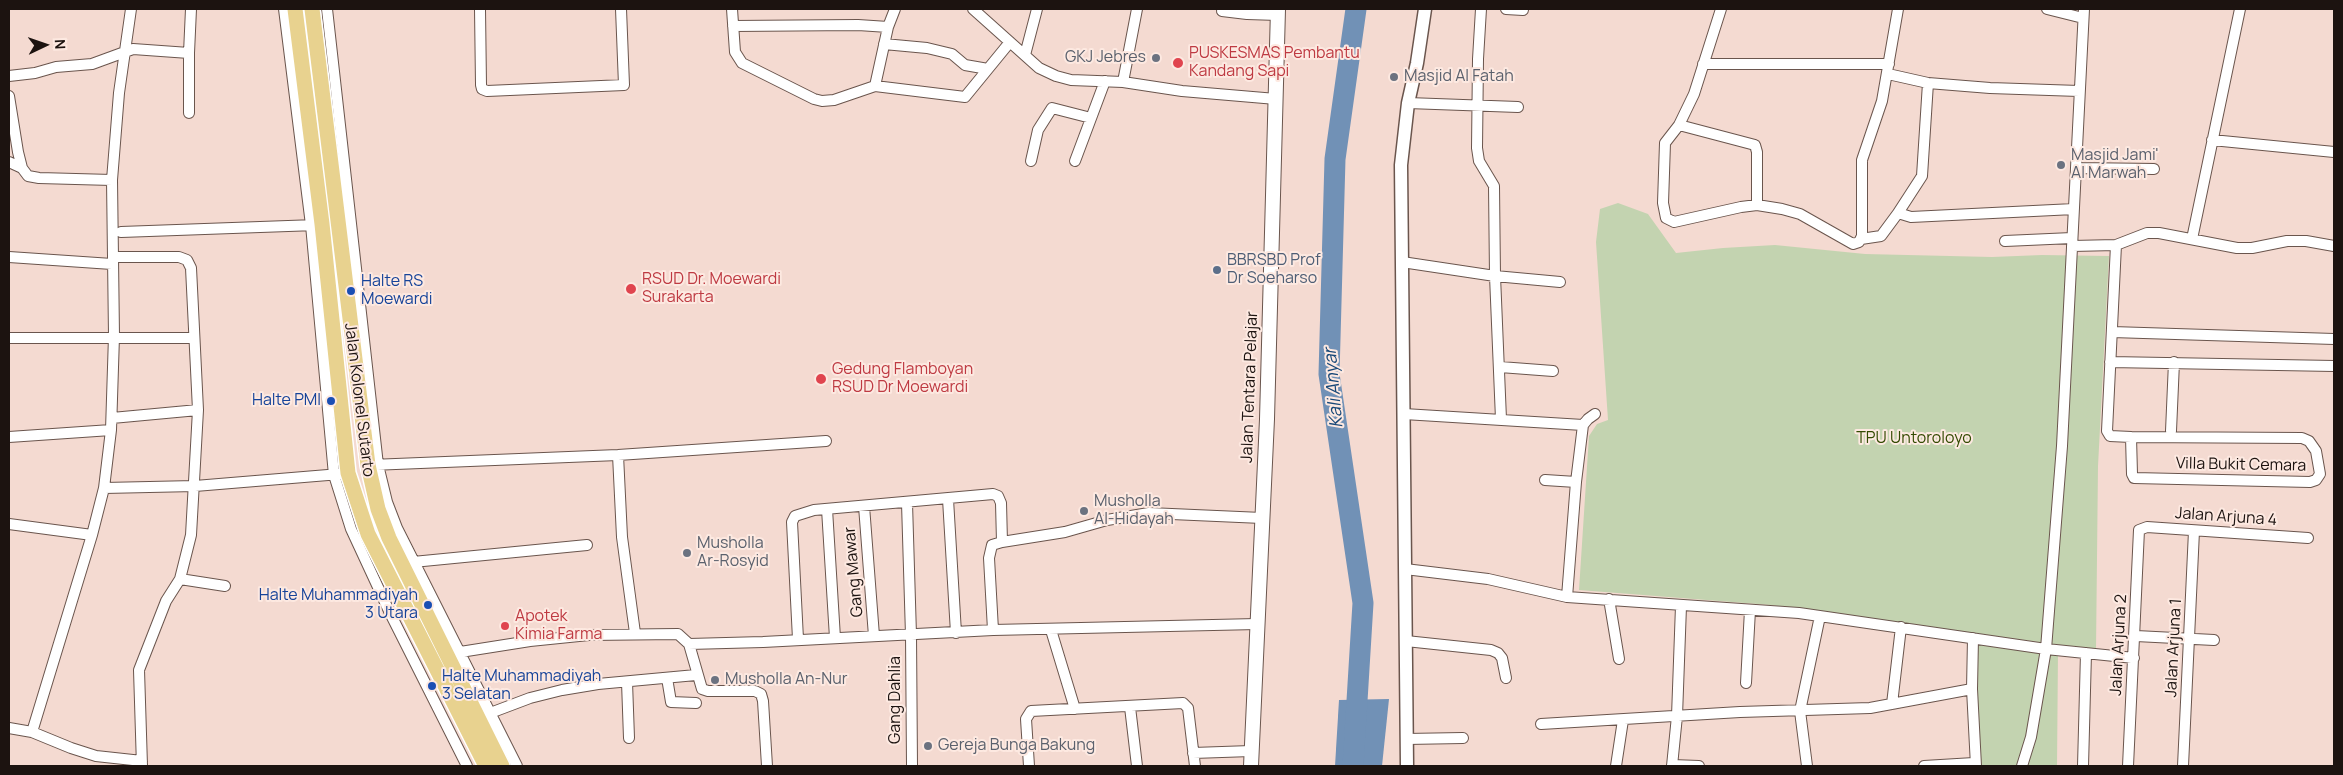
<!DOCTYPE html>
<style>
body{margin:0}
#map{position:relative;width:2343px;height:775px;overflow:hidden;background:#f4dad1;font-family:Manrope,sans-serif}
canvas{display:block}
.frame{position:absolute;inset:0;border:10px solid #1c1310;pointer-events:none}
.north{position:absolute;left:20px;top:20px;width:50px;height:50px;-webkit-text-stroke:4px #fde9e1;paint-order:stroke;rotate:87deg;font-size:14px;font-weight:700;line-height:20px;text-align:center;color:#1c1310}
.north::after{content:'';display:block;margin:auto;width:18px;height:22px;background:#1c1310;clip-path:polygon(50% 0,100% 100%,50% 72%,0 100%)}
</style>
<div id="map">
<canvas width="2343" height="775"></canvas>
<div class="frame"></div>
<div class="north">N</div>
</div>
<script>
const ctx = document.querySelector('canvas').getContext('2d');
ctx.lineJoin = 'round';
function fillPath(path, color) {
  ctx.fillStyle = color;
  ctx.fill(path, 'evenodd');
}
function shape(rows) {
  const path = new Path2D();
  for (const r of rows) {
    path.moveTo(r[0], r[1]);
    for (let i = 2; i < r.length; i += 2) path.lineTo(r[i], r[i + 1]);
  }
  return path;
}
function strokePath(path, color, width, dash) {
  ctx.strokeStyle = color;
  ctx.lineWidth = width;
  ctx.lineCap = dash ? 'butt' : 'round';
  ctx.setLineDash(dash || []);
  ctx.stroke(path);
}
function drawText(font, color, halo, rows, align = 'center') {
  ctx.font = font + ' Manrope,sans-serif';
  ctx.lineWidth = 4;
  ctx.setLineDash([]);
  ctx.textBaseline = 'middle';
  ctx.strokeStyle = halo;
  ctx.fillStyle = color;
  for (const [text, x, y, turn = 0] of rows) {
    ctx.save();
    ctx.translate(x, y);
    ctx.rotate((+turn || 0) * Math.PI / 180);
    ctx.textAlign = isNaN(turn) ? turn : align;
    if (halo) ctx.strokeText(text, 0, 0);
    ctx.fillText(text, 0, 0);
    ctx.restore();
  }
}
fillPath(shape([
 [1618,203,1648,214,1676,253,1723,248,1775,245,1865,254,1992,257,2042,255,2109,256,2098,466,2096,650,1770,605,1579,590,1589,436,1597,424,1608,420,1596,242,1600,209],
 [1976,643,2058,653,2057,766,1980,766,1978,764]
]), '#c3d3b0');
fillPath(shape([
 [1389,699,1382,766,1335,766,1339,700]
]), '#7191b6');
strokePath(shape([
 [1353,766,1363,603,1329,374,1335,159,1356,9]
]), '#7191b6', 21);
const minor = shape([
 [284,9,311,225,334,475,351,529,389,611,467,766],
 [327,9,378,465,387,502,397,528,517,766],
 [480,9,481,85,482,89,487,91,624,85,621,9],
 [732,9,735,52,742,63,814,99,822,101,834,100,875,86,965,97,1010,42],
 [973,9,1039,68,1056,76,1071,80,1123,82,1182,91,1276,99],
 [1481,9,1478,59,1477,148,1479,161,1494,186,1495,276,1501,419],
 [1506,9,1523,10],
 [1721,9,1694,94,1679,125,1665,143,1663,203,1666,218,1674,222,1741,207,1757,205,1782,209,1800,214,1853,244,1859,242,1862,236,1862,160,1882,101,1898,9],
 [2047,9,2083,18],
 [1222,11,1247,14,1278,15],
 [733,26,858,25,888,27],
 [884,44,927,48,952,54,965,65,988,69],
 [1025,55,1037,9],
 [1703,64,1889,64],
 [1888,74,1928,83,1990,88,2079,91],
 [9,76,35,73,56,67,92,64,133,49,189,53,191,9],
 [1123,82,1137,9],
 [875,86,888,27,895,9],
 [9,96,18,152,22,168,28,176,39,178,112,180],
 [1408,103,1518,107],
 [189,113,189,53],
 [1679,125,1755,145,1757,152,1757,205],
 [2212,140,2334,152],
 [1031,161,1038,130,1052,108,1091,118],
 [1075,161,1105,81],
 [9,162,22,168],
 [2076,168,2154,169],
 [1898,213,1922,176,1928,83],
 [121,232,316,225],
 [1861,239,1881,236,1898,213,1911,217,2074,209],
 [2192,239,2240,9],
 [2005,241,2072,238],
 [2116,245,2107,431,2110,436,2131,437,2132,474,2134,478,2310,482,2316,480,2320,474,2316,451,2309,441,2302,438,2131,437],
 [2072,246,2116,245,2147,233,2159,233,2237,248,2252,248,2287,241,2306,241,2334,246],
 [9,257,112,264],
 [113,257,179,257,187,260,191,268,198,410,191,535,180,579,166,601,139,670,142,766],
 [1402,262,1495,276,1560,282],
 [2112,332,2334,339],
 [9,338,193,338],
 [2110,362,2334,366],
 [1500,367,1553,371],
 [1404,414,1583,425],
 [112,418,198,410],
 [111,430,114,336,112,180,119,93,131,9],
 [2171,431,2174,362],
 [9,437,111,430,104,488,195,486,340,474],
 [618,455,622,537,635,633],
 [371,465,618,455,826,441],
 [1545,480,1576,482],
 [948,499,956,633],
 [907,503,911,635,912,766],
 [864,506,874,636],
 [827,509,835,638],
 [9,524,92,535],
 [1002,542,1065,532,1107,520,1149,513,1262,518],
 [408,565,413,562,587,545],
 [1405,569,1488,579,1567,597,1799,613,2046,649,2134,658],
 [180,579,225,586],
 [1567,597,1576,482,1583,425,1588,419,1595,414],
 [1609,599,1619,659],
 [1051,630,1075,709],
 [2136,636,2214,640],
 [1973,638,1972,689,1976,766],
 [798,639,792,522,795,516,814,510,993,494,998,496,1001,503,1002,542,992,545,989,558,993,630],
 [1406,641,1491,650,1498,653,1502,658,1506,678],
 [689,644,763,642,993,630,1257,624],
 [454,653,530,641,589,635,678,634,689,644,702,689,708,691,755,691,761,694,763,701,767,766],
 [667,678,671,702,696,703],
 [627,682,629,738],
 [1746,683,1750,610],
 [1892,704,1901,627],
 [1130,707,1137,766],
 [485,715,530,698,562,690,598,684,696,675],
 [1541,724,1740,712,1870,708,1972,689],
 [9,728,32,732,71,748,96,756,142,761],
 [32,732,92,535,104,488],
 [1406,739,1463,738],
 [1193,753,1251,751],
 [1672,765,1699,766],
 [1029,766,1026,719,1031,711,1183,703,1188,708,1195,766],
 [1616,766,1623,720],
 [1672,766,1677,716,1681,606],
 [1807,766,1800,711,1820,616],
 [1924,766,1974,763],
 [2022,766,2031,737,2046,649,2062,446,2084,9],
 [2083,766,2086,653],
 [2128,766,2139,530,2147,527,2308,538],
 [2183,766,2194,531]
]);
const tertiary = shape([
 [1407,766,1401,165,1408,103,1417,63,1425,9]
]);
const secondary = shape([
 [1251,766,1267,419,1278,9]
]);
const primary = shape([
 [295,9,322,224,348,473,368,534,486,766],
 [312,9,368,465,378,509,389,538,502,766]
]);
strokePath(minor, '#6a554d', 12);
strokePath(tertiary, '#6a554d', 15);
strokePath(secondary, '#6a554d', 16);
strokePath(primary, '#fff', 18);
strokePath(minor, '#fff', 10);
strokePath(tertiary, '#fff', 12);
strokePath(secondary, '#fff', 14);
strokePath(primary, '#e8d28f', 15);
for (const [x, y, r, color] of [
 [1156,58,5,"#6b7280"],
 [1178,63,6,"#e0444e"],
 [1394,77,5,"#6b7280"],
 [2061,165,5,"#6b7280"],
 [1217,270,5,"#5c6f8a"],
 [631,289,6,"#e0444e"],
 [351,291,5,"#1a4fb4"],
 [821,379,6,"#e0444e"],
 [331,401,5,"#1a4fb4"],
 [1084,511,5,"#6b7280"],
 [687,553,5,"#6b7280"],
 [428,605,5,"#1a4fb4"],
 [505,626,5,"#e0444e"],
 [715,680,5,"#6b7280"],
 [432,686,5,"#1a4fb4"],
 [928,746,5,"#6b7280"]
]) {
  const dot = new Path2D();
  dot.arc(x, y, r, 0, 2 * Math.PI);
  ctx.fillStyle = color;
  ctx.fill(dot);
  strokePath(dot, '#fde9e1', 2);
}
drawText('16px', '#be3a42', '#fde9e1', [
 ["PUSKESMAS Pembantu",1189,54],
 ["Kandang Sapi",1189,72],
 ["RSUD Dr. Moewardi",642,280],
 ["Surakarta",642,298],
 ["Gedung Flamboyan",832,370],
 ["RSUD Dr Moewardi",832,388],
 ["Apotek",515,617],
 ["Kimia Farma",515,635]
], 'left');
drawText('16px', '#5b616d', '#fde9e1', [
 ["GKJ Jebres",1146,58,"right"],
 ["Masjid Al Fatah",1404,77],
 ["Masjid Jami'",2071,156],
 ["Al Marwah",2071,174],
 ["Musholla",1094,502],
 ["Al-Hidayah",1094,520],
 ["Musholla",697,544],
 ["Ar-Rosyid",697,562],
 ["Musholla An-Nur",725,680],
 ["Gereja Bunga Bakung",938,746]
], 'left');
drawText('16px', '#4e5e75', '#fde9e1', [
 ["BBRSBD Prof",1227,261],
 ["Dr Soeharso",1227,279]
], 'left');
drawText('16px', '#164399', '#fde9e1', [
 ["Halte RS",361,282],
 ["Moewardi",361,300],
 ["Halte PMI",321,401,"right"],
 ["Halte Muhammadiyah",418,596,"right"],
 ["3 Utara",418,614,"right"],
 ["Halte Muhammadiyah",442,677],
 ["3 Selatan",442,695]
], 'left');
drawText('16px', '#1c1310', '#fde9e1', [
 ["Jalan Tentara Pelajar",1250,387,-88],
 ["Jalan Kolonel Sutarto",359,400,83],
 ["Villa Bukit Cemara",2241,465,1],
 ["Jalan Arjuna 4",2226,517,4],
 ["Gang Mawar",854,572,-95],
 ["Jalan Arjuna 2",2119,645,-87],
 ["Jalan Arjuna 1",2174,648,-87],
 ["Gang Dahlia",896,700,-90]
]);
drawText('16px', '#344b03', '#fde9e1', [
 ["TPU Untoroloyo",1914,439]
]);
drawText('italic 18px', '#174777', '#fde9e1', [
 ["Kali Anyar",1334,388,-95]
]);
</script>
